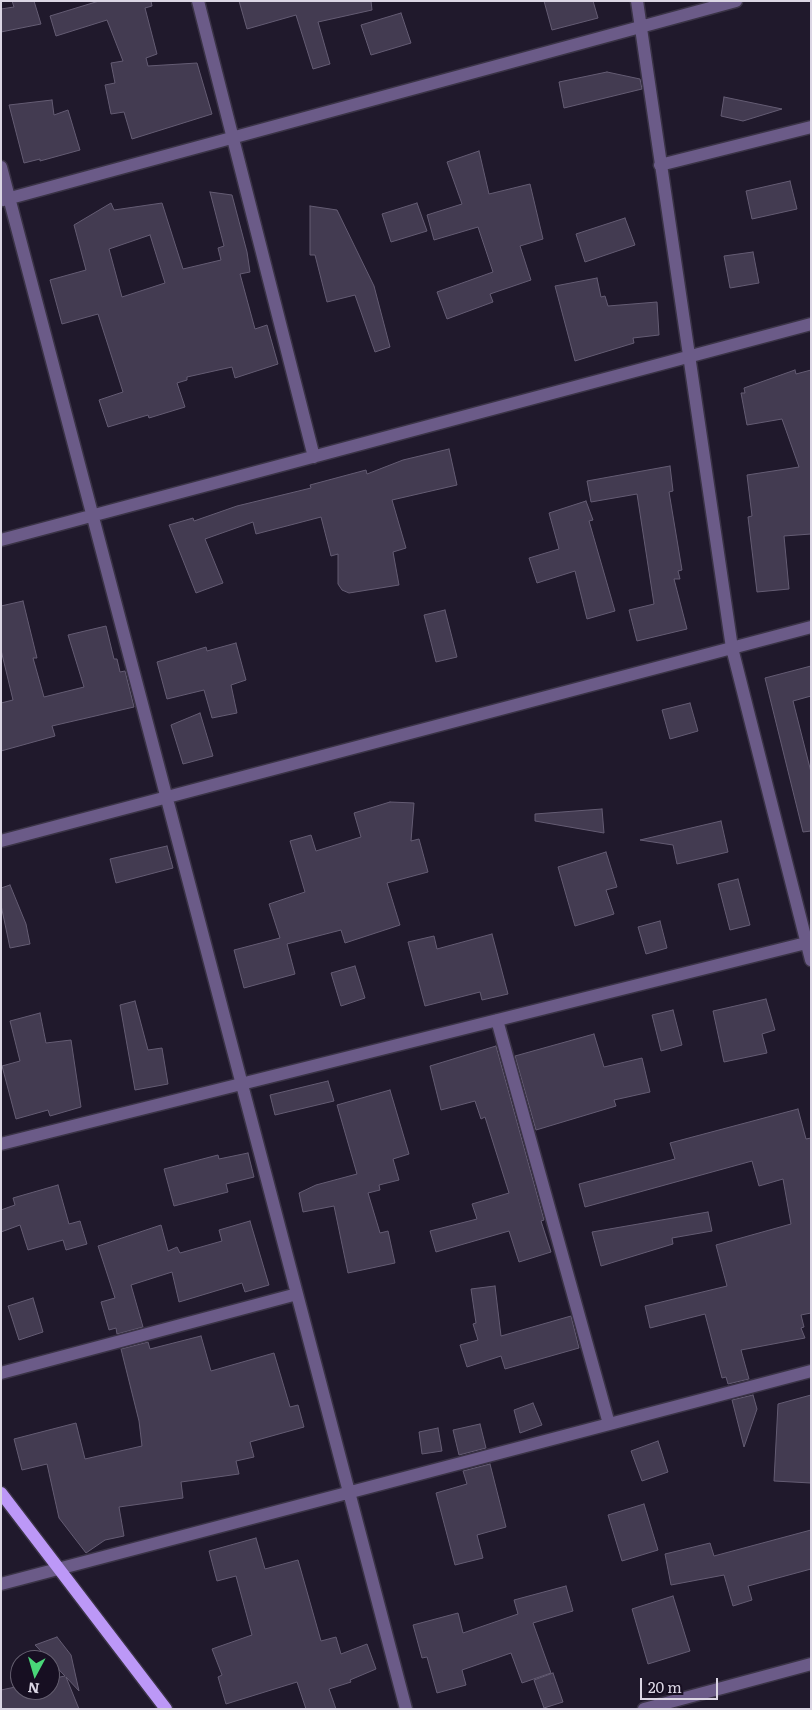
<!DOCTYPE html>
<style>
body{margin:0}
#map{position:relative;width:812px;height:1710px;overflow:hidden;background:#20192c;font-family:Literata,serif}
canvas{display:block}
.frame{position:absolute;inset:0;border:2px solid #dbd6e4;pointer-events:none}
.north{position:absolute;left:10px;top:1650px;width:50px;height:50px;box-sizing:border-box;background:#170f22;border:1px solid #655f70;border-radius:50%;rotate:186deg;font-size:14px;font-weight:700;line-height:20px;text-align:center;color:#dbd6e4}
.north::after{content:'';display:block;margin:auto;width:18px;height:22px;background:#49d778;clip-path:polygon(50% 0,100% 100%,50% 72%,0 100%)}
.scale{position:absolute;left:640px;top:1678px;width:78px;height:22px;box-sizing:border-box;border:2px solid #dbd6e4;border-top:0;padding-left:6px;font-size:15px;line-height:18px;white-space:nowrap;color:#dbd6e4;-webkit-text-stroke:4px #170f22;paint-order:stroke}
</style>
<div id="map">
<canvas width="812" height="1710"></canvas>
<div class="frame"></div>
<div class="north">N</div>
<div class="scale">20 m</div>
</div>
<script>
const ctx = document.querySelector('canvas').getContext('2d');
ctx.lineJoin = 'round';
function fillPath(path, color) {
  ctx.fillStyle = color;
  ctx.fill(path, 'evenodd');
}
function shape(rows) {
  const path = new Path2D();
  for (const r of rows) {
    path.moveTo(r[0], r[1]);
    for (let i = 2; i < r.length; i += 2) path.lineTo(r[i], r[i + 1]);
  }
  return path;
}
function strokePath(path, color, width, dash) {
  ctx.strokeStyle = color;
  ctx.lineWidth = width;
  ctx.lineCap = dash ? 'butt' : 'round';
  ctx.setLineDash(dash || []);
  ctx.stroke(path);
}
const building = shape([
 [12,1,34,1,41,24,1,32,1,9,14,7,12,1],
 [99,1,151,1,152,6,145,8,157,54,146,58,148,66,197,63,212,114,132,139,124,112,111,114,105,85,115,83,111,63,123,61,107,20,56,36,50,16,99,1],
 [239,1,371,1,372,10,318,22,330,64,313,69,296,15,247,29,239,1],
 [544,1,593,1,598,18,552,30,544,1],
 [401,13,411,43,371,55,361,25,401,13],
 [607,72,640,79,642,89,564,108,559,82,607,72],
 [724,97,782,109,743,121,721,116,724,97],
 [52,100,54,115,68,110,80,150,40,161,40,159,24,163,9,105,52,100],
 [479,151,489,194,530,184,543,239,520,246,531,280,490,294,493,302,447,319,437,292,493,272,478,227,434,240,427,215,462,204,447,162,479,151],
 [790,181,797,209,752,219,746,191,790,181],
 [210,192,232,195,247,252,250,272,240,274,255,329,267,325,278,364,235,378,232,367,187,377,187,380,177,383,185,407,149,418,148,415,108,427,99,400,123,392,98,314,62,324,50,280,86,270,74,225,111,203,114,210,162,203,183,269,221,260,218,248,224,246,210,192],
 [150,235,165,283,122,297,109,249,150,235],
 [417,203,427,231,391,242,382,214,417,203],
 [310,206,337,210,374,286,390,347,375,352,355,295,327,302,315,255,310,255,310,206],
 [625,218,635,245,585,262,576,234,625,218],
 [753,252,759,283,730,288,724,256,753,252],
 [597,278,601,297,605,296,608,306,657,302,659,335,633,338,634,343,575,361,555,286,597,278],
 [795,370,796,374,811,370,811,534,784,536,789,589,757,592,748,517,752,516,747,475,799,467,782,419,747,425,741,393,745,393,744,388,795,370],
 [449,449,457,485,392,500,406,548,393,552,399,585,349,593,342,590,338,584,338,554,331,556,321,517,256,534,253,522,205,539,223,583,196,593,169,525,193,518,194,521,237,506,311,488,310,485,366,470,367,474,403,460,449,449],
 [670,466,673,491,669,492,682,570,678,571,680,579,674,579,687,629,637,641,629,610,654,604,637,494,591,502,587,481,670,466],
 [586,501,593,520,589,521,615,611,587,619,575,571,537,583,529,558,559,549,549,513,586,501],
 [23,601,37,658,33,658,44,697,84,687,68,635,106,626,114,659,117,659,120,672,125,671,134,707,52,726,55,736,1,751,1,703,13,700,1,650,1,606,23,601],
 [445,610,457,657,436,662,424,615,445,610],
 [236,643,246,680,231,685,237,713,212,718,204,690,167,699,157,662,206,647,207,651,236,643],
 [811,666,811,696,793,701,811,772,811,831,803,832,765,678,811,666],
 [690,703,698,731,670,739,662,710,690,703],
 [200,713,213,756,183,764,171,725,200,713],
 [390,802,414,803,411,841,419,839,428,872,387,883,400,925,345,943,341,930,287,944,295,974,244,988,234,950,280,938,269,904,305,892,290,841,311,835,316,851,361,837,354,813,390,802],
 [602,809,604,833,535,821,535,814,602,809],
 [721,821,728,852,677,864,673,845,640,840,721,821],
 [167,846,173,868,116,883,110,859,167,846],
 [606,852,617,887,606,890,614,914,575,926,558,867,606,852],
 [738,879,750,925,730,930,718,884,738,879],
 [10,885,26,924,30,944,10,948,1,905,1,888,10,885],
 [660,921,667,948,646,954,638,927,660,921],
 [492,934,508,994,482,1000,480,992,425,1006,408,942,434,936,437,949,492,934],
 [355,966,365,998,341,1006,331,973,355,966],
 [766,999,775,1030,762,1034,767,1053,724,1062,713,1011,766,999],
 [135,1001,148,1050,162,1048,168,1084,135,1090,120,1005,135,1001],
 [673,1010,682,1045,661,1051,652,1015,673,1010],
 [40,1013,46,1043,71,1040,81,1107,50,1116,48,1110,16,1119,2,1066,20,1061,10,1021,40,1013],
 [594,1034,604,1067,642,1058,650,1092,614,1100,616,1106,536,1130,515,1056,594,1034],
 [496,1046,544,1220,541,1221,551,1252,519,1262,509,1231,436,1252,430,1231,477,1219,472,1204,509,1193,485,1117,481,1119,475,1101,441,1110,430,1066,496,1046],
 [328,1081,334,1101,275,1115,270,1095,328,1081],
 [390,1090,409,1154,393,1159,399,1180,379,1185,380,1190,368,1193,380,1233,388,1231,395,1263,348,1273,334,1206,303,1212,299,1193,316,1185,357,1174,337,1105,390,1090],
 [798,1109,806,1139,811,1138,811,1313,801,1315,804,1327,801,1328,805,1338,741,1350,749,1379,728,1384,726,1377,722,1378,705,1314,650,1328,645,1306,727,1286,716,1245,791,1224,783,1179,759,1186,752,1161,585,1207,579,1184,675,1159,670,1143,798,1109],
 [248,1153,254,1177,226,1184,228,1192,174,1206,164,1169,218,1155,219,1159,248,1153],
 [58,1185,69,1224,80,1221,87,1244,66,1250,63,1240,28,1250,20,1225,1,1232,1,1210,15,1205,13,1198,58,1185],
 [708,1212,712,1231,672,1238,673,1244,601,1266,592,1232,708,1212],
 [250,1221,269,1285,245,1292,242,1283,179,1302,172,1272,131,1285,143,1327,117,1334,116,1328,109,1330,101,1302,115,1298,98,1246,161,1225,168,1251,177,1247,180,1253,222,1241,219,1230,250,1221],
 [495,1286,501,1336,571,1316,579,1348,505,1369,501,1356,467,1367,460,1345,478,1340,473,1324,476,1323,471,1289,495,1286],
 [33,1298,43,1332,19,1340,8,1306,33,1298],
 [201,1336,211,1371,274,1353,290,1407,298,1405,304,1427,250,1442,254,1457,236,1461,239,1474,181,1482,183,1498,119,1507,124,1536,105,1540,86,1553,59,1518,47,1464,22,1470,14,1439,76,1423,85,1459,142,1446,139,1421,121,1349,148,1342,150,1349,201,1336],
 [753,1395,757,1409,744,1447,732,1400,753,1395],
 [811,1395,811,1483,774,1481,778,1404,811,1395],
 [533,1403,542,1425,520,1433,514,1410,533,1403],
 [480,1424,486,1448,459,1455,453,1430,480,1424],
 [438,1428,442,1451,422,1454,419,1432,438,1428],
 [658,1441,668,1472,642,1481,631,1451,658,1441],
 [490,1464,506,1527,477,1535,483,1558,455,1565,436,1493,467,1484,463,1471,490,1464],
 [644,1504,658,1550,622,1561,608,1515,644,1504],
 [811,1530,811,1569,748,1586,752,1600,733,1606,724,1575,671,1585,665,1554,710,1543,714,1556,811,1530],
 [256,1538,265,1569,298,1560,321,1641,336,1637,341,1654,367,1644,376,1669,350,1680,351,1682,329,1689,336,1709,306,1709,297,1682,226,1704,218,1677,222,1675,212,1649,252,1635,236,1576,217,1581,209,1551,256,1538],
 [566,1586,573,1611,533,1623,551,1673,522,1683,511,1653,462,1670,466,1685,437,1693,427,1657,422,1658,413,1625,458,1613,463,1633,518,1614,514,1600,566,1586],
 [673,1596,690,1651,648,1664,632,1609,673,1596],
 [57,1637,71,1655,79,1691,66,1677,79,1709,1,1709,1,1690,20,1686,20,1690,50,1690,50,1679,65,1676,35,1645,57,1637],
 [553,1673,563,1702,544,1708,534,1680,553,1673]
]);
fillPath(building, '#433b51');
strokePath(building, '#645c73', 1);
const minor = shape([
 [198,1,314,457],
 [637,1,732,648,811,960],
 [660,165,811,127],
 [1,167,406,1709],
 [3,200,736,1],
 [1,540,811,324],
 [1,841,811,627],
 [497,1020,609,1424],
 [1,1144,806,943],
 [1,1373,297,1294],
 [1,1584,811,1371],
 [644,1709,811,1664]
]);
const major = shape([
 [1,1493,166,1709]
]);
strokePath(minor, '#3a3346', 15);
strokePath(major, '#3a3346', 15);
strokePath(minor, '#6b5b88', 12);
strokePath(major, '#bc98f7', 12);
</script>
